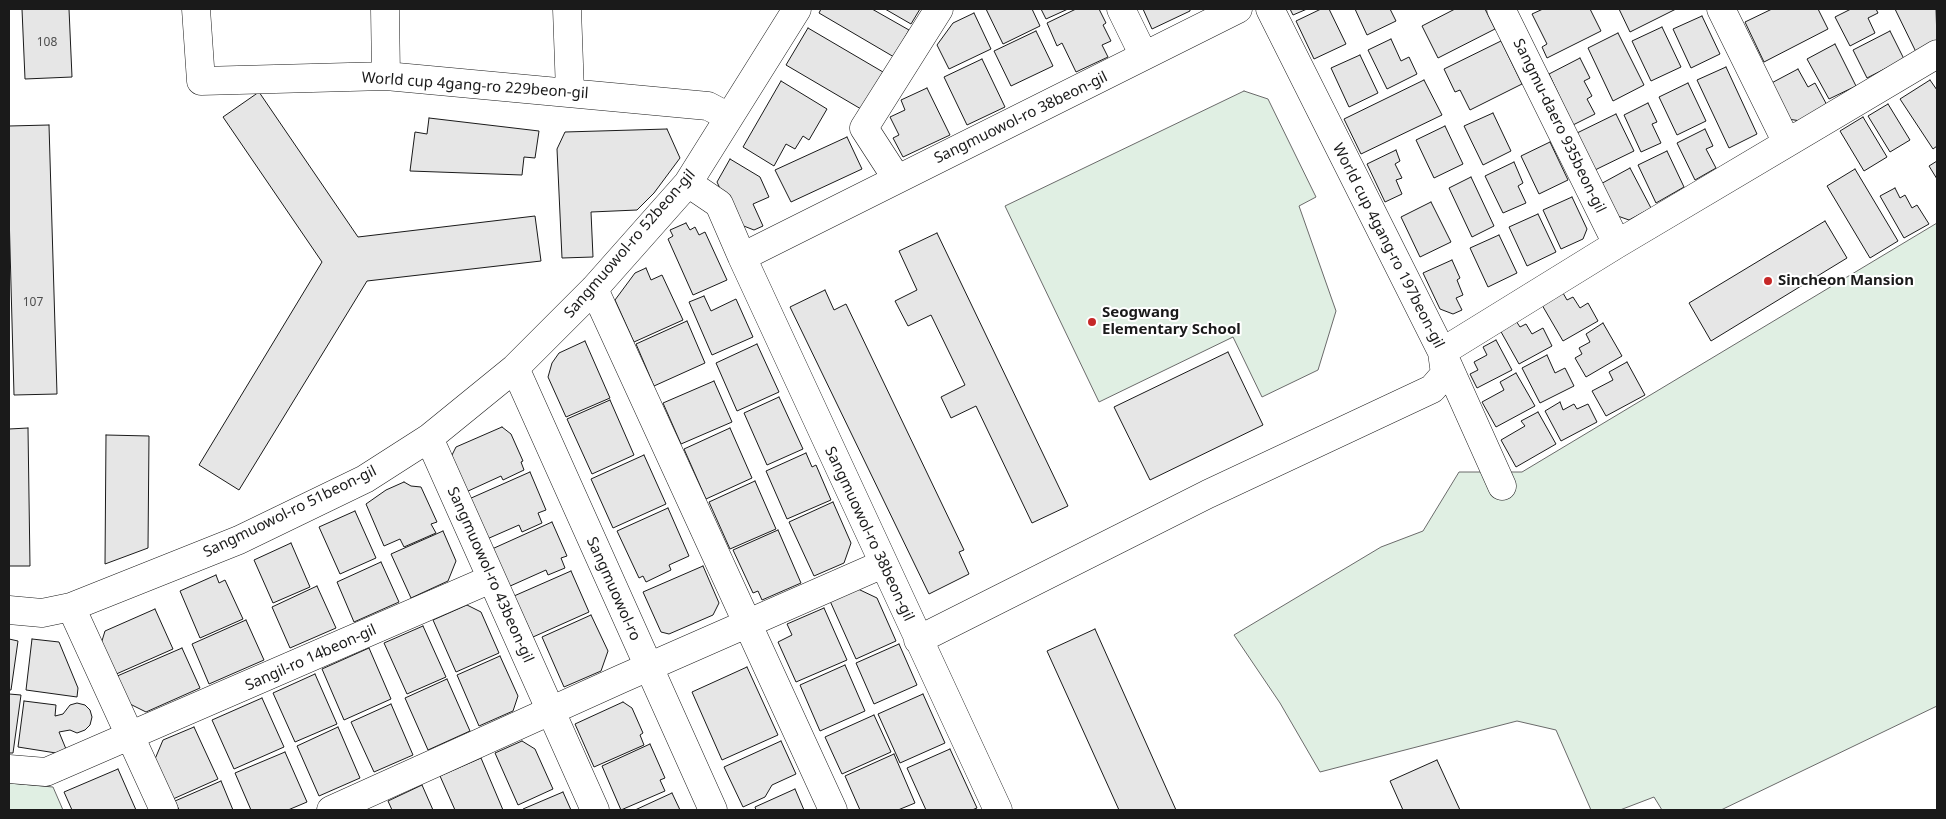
<!DOCTYPE html>
<style>
body{margin:0}
#map{position:relative;width:1946px;height:819px;overflow:hidden;background:#fff;font-family:"Noto Sans",sans-serif}
canvas{display:block}
.frame{position:absolute;inset:0;border:10px solid #1a1a1a;pointer-events:none}
</style>
<div id="map">
<canvas width="1946" height="819"></canvas>
<div class="frame"></div>
</div>
<script>
const ctx = document.querySelector('canvas').getContext('2d');
ctx.lineJoin = 'round';
function fillPath(path, color) {
  ctx.fillStyle = color;
  ctx.fill(path, 'evenodd');
}
function shape(rows) {
  const path = new Path2D();
  for (const r of rows) {
    path.moveTo(r[0], r[1]);
    for (let i = 2; i < r.length; i += 2) path.lineTo(r[i], r[i + 1]);
  }
  return path;
}
function strokePath(path, color, width, dash) {
  ctx.strokeStyle = color;
  ctx.lineWidth = width;
  ctx.lineCap = dash ? 'butt' : 'round';
  ctx.setLineDash(dash || []);
  ctx.stroke(path);
}
function drawText(font, color, halo, rows, align = 'center') {
  ctx.font = font + ' "Noto Sans",sans-serif';
  ctx.lineWidth = 4;
  ctx.setLineDash([]);
  ctx.textBaseline = 'middle';
  ctx.strokeStyle = halo;
  ctx.fillStyle = color;
  for (const [text, x, y, turn = 0] of rows) {
    ctx.save();
    ctx.translate(x, y);
    ctx.rotate((+turn || 0) * Math.PI / 180);
    ctx.textAlign = isNaN(turn) ? turn : align;
    if (halo) ctx.strokeText(text, 0, 0);
    ctx.fillText(text, 0, 0);
    ctx.restore();
  }
}
const green = shape([
 [1244,91,1268,99,1316,197,1299,206,1336,311,1318,370,1262,397,1233,337,1099,402,1005,206,1244,91],
 [1937,223,1937,706,1721,810,1662,810,1654,797,1620,810,1591,810,1556,730,1517,721,1320,772,1280,703,1234,635,1381,547,1423,531,1459,472,1522,472,1937,223],
 [9,783,53,787,63,810,9,810,9,783]
]);
fillPath(green, '#e0efe3');
strokePath(green, '#6a6a6a', 1);
const building = shape([
 [22,9,69,9,72,77,25,79,22,9],
 [821,9,872,9,909,30,894,57,819,13,821,9],
 [885,9,920,9,911,24,885,9],
 [986,9,1032,9,1040,26,1003,44,986,9],
 [1041,9,1068,9,1046,19,1041,9],
 [1076,9,1099,9,1106,23,1103,25,1111,41,1102,45,1108,57,1076,72,1062,43,1057,46,1047,23,1076,9],
 [1143,9,1190,9,1190,11,1152,29,1143,9],
 [1290,9,1307,9,1293,15,1290,9],
 [1321,9,1329,9,1346,44,1314,59,1296,21,1321,9],
 [1355,9,1390,9,1396,21,1367,35,1355,9],
 [1455,9,1485,9,1495,29,1438,58,1422,26,1455,9],
 [1543,9,1590,9,1601,31,1547,58,1542,47,1547,44,1532,14,1543,9],
 [1619,9,1676,9,1630,32,1619,9],
 [1772,9,1818,9,1828,29,1764,62,1745,22,1772,9],
 [1851,9,1876,9,1878,13,1868,18,1875,33,1850,46,1835,17,1851,9],
 [1895,9,1936,9,1937,41,1916,52,1895,9],
 [974,13,991,49,949,69,937,45,953,23,974,13],
 [1702,16,1720,54,1691,68,1673,29,1702,16],
 [1662,27,1681,67,1651,81,1632,41,1662,27],
 [808,28,883,72,861,109,786,65,808,28],
 [1036,31,1053,66,1011,86,994,51,1036,31],
 [1890,31,1904,59,1867,78,1853,50,1890,31],
 [1618,33,1644,85,1613,101,1588,48,1618,33],
 [1391,39,1401,61,1409,57,1417,74,1387,89,1368,50,1391,39],
 [1501,41,1522,84,1470,110,1460,90,1455,92,1444,69,1501,41],
 [1835,44,1856,86,1829,99,1807,59,1835,44],
 [1360,55,1378,93,1349,107,1331,68,1360,55],
 [1580,58,1590,78,1584,81,1592,96,1587,99,1595,114,1573,125,1549,74,1580,58],
 [982,59,1005,107,967,125,944,77,982,59],
 [1726,67,1757,134,1729,148,1697,80,1726,67],
 [1798,69,1808,87,1815,83,1828,107,1801,121,1781,118,1764,87,1798,69],
 [1424,80,1442,115,1361,154,1344,119,1424,80],
 [1930,80,1937,90,1937,146,1933,149,1900,99,1930,80],
 [781,81,827,109,809,140,803,136,795,149,786,144,774,166,743,147,781,81],
 [1688,83,1706,121,1677,135,1659,97,1688,83],
 [927,88,950,135,903,157,893,138,899,135,890,117,905,110,901,100,927,88],
 [259,92,358,237,535,216,541,261,367,281,239,490,199,465,322,262,223,117,259,92],
 [1648,103,1657,122,1652,124,1661,143,1641,152,1624,115,1648,103],
 [1888,104,1910,140,1890,152,1868,116,1888,104],
 [1493,113,1511,151,1483,165,1464,126,1493,113],
 [1616,114,1634,151,1595,170,1577,133,1616,114],
 [1863,117,1887,157,1864,171,1840,131,1863,117],
 [429,118,539,131,535,158,524,157,522,175,410,171,415,132,427,134,429,118],
 [49,125,57,394,14,395,9,212,9,126,49,125],
 [1445,126,1463,164,1434,178,1416,140,1445,126],
 [667,129,680,158,654,193,637,210,591,212,593,257,562,258,557,149,565,132,667,129],
 [1705,129,1713,146,1706,149,1716,168,1695,180,1677,143,1705,129],
 [847,137,862,169,791,202,775,170,847,137],
 [1550,142,1568,180,1539,194,1521,156,1550,142],
 [1396,150,1400,161,1395,164,1402,178,1396,180,1402,194,1385,202,1367,164,1396,150],
 [1667,151,1684,187,1656,203,1638,165,1667,151],
 [730,159,760,177,769,197,753,204,763,226,754,230,736,223,717,182,730,159],
 [1937,161,1937,179,1929,166,1937,161],
 [1514,162,1523,183,1518,186,1526,203,1503,213,1485,176,1514,162],
 [1630,168,1651,208,1629,220,1612,214,1597,186,1630,168],
 [1855,169,1898,241,1870,258,1827,186,1855,169],
 [1471,177,1494,226,1472,237,1449,188,1471,177],
 [1895,188,1900,198,1905,195,1912,208,1917,205,1929,224,1904,238,1880,196,1895,188],
 [1572,197,1587,229,1583,239,1561,249,1543,210,1572,197],
 [1431,202,1451,242,1420,257,1401,217,1431,202],
 [1538,214,1556,252,1527,266,1509,227,1538,214],
 [1825,221,1847,258,1711,341,1689,303,1825,221],
 [686,223,690,230,695,227,699,235,705,232,727,280,693,295,668,239,673,236,670,230,686,223],
 [937,233,1068,506,1032,523,976,406,951,418,941,397,965,385,931,315,908,326,895,301,917,290,899,251,937,233],
 [1499,235,1517,273,1488,287,1470,248,1499,235],
 [1452,260,1460,278,1457,280,1463,295,1456,298,1462,310,1453,314,1440,309,1423,273,1452,260],
 [646,268,651,280,662,275,683,320,634,342,615,300,635,273,646,268],
 [825,290,834,310,846,304,964,550,959,552,969,574,929,594,790,307,825,290],
 [1563,293,1567,300,1573,297,1580,308,1588,303,1598,321,1563,341,1542,305,1563,293],
 [704,296,711,311,736,299,753,337,712,355,689,302,704,296],
 [687,321,705,363,654,386,636,344,687,321],
 [1516,321,1520,327,1526,324,1532,334,1543,328,1552,346,1519,364,1500,330,1516,321],
 [1603,323,1622,356,1586,377,1575,358,1582,354,1579,348,1590,342,1586,334,1603,323],
 [1496,340,1512,370,1477,388,1470,374,1478,370,1474,362,1487,355,1483,347,1496,340],
 [585,341,610,398,566,417,548,377,552,363,559,353,585,341],
 [757,344,779,392,737,411,716,363,757,344],
 [1228,352,1263,425,1150,480,1114,407,1228,352],
 [1547,355,1555,373,1565,368,1574,386,1540,403,1522,368,1547,355],
 [1627,362,1645,395,1606,416,1592,391,1613,380,1609,372,1627,362],
 [1516,373,1535,406,1496,427,1482,402,1504,390,1500,382,1516,373],
 [714,381,732,422,681,444,663,403,714,381],
 [779,397,803,449,767,465,744,413,779,397],
 [610,400,634,455,592,474,567,419,610,400],
 [1560,402,1563,410,1574,404,1577,409,1588,404,1597,422,1561,441,1545,411,1560,402],
 [1538,412,1556,444,1516,467,1501,440,1525,426,1521,421,1538,412],
 [502,427,511,434,523,461,521,462,524,470,503,480,501,476,466,492,451,457,456,447,502,427],
 [28,428,30,566,9,566,9,429,28,428],
 [730,428,752,478,706,499,684,449,730,428],
 [106,435,149,436,148,548,105,564,106,435],
 [806,453,812,467,816,465,831,500,787,519,766,471,806,453],
 [644,455,666,504,613,528,591,479,644,455],
 [530,472,546,510,538,513,542,523,522,532,519,525,487,539,469,499,530,472],
 [755,481,776,529,730,549,709,502,755,481],
 [404,482,411,486,421,487,437,522,431,524,436,533,404,547,400,539,384,546,366,504,386,490,404,482],
 [833,502,851,543,844,563,814,576,789,522,833,502],
 [668,508,689,556,669,565,671,570,646,582,643,576,639,578,617,531,668,508],
 [355,511,376,558,340,574,319,527,355,511],
 [552,522,567,556,561,558,565,568,548,575,546,570,508,587,492,549,552,522],
 [778,530,801,583,762,600,758,591,753,593,733,550,778,530],
 [443,531,456,561,448,581,411,598,391,554,443,531],
 [291,543,310,587,273,603,254,560,291,543],
 [381,562,399,602,354,622,337,582,381,562],
 [703,566,719,603,713,615,669,634,661,632,643,592,703,566],
 [571,571,589,612,533,637,514,596,571,571],
 [216,575,219,583,225,580,243,619,200,638,180,591,216,575],
 [317,586,336,628,290,648,272,607,317,586],
 [858,589,877,598,896,641,856,659,830,601,858,589],
 [467,605,481,612,499,653,456,672,433,620,467,605],
 [824,608,847,660,796,682,778,642,792,635,787,624,824,608],
 [155,609,173,649,114,675,101,644,105,631,155,609],
 [591,615,608,651,601,671,564,687,542,637,591,615],
 [246,620,264,660,209,684,192,644,246,620],
 [423,626,446,677,407,694,384,643,423,626],
 [1095,629,1176,810,1119,810,1047,651,1095,629],
 [9,639,18,641,11,690,9,690,9,639],
 [32,639,59,642,78,688,77,697,26,690,32,639],
 [899,644,917,685,874,704,856,663,899,644],
 [182,648,200,688,146,712,126,702,115,677,182,648],
 [369,648,391,699,344,720,322,669,369,648],
 [500,656,518,696,513,711,479,726,457,675,500,656],
 [845,665,865,711,820,731,800,685,845,665],
 [747,667,778,735,722,760,692,692,747,667],
 [315,674,337,724,295,742,273,693,315,674],
 [447,679,470,731,428,750,405,698,447,679],
 [9,694,21,695,13,753,9,753,9,694],
 [923,694,945,743,900,763,878,714,923,694],
 [262,698,284,747,234,769,212,720,262,698],
 [24,701,56,705,55,716,63,714,70,705,77,703,85,705,90,710,92,717,90,725,85,730,77,733,70,730,59,732,66,749,56,753,18,747,24,701],
 [623,702,632,708,643,733,640,735,644,745,594,767,575,724,623,702],
 [391,704,413,755,374,772,351,722,391,704],
 [874,715,891,752,842,774,825,737,874,715],
 [194,727,218,779,173,799,155,759,163,740,194,727],
 [338,727,360,778,319,796,297,746,338,727],
 [522,741,535,749,553,789,518,805,495,753,522,741],
 [781,741,796,774,772,785,765,797,743,807,724,767,781,741],
 [650,744,665,778,660,780,665,791,621,810,602,766,650,744],
 [950,749,977,808,972,810,926,810,907,768,950,749],
 [285,752,307,802,288,810,251,810,235,773,285,752],
 [894,754,915,803,898,810,860,810,845,776,894,754],
 [481,758,503,810,455,810,440,776,481,758],
 [1437,760,1460,810,1403,810,1390,781,1437,760],
 [118,769,136,810,72,810,64,792,118,769],
 [221,781,233,810,179,810,175,801,221,781],
 [422,785,433,810,392,810,388,801,422,785],
 [795,789,804,810,756,810,755,807,795,789],
 [563,792,571,810,524,810,523,809,563,792],
 [672,793,680,810,635,810,672,793]
]);
fillPath(building, '#e6e6e6');
strokePath(building, '#1a1a1a', 1);
const minor = shape([
 [196,9,201,81,386,76,708,106,729,117],
 [385,9,386,76],
 [567,9,570,92],
 [1121,9,1144,56],
 [1270,9,1442,352,1502,486],
 [1501,9,1617,244],
 [1721,9,1787,143],
 [897,179,864,128,939,9],
 [688,183,719,204,742,257],
 [594,289,833,810],
 [515,368,713,810],
 [429,438,595,810],
 [71,607,164,810],
 [9,610,42,613,71,607,239,540,365,479,429,438,515,368,594,289,688,183,797,9],
 [918,640,1208,494,1432,389,1445,374,1442,352,1617,244,1937,54],
 [9,769,46,772,491,579],
 [331,810,621,679,883,564],
 [998,810,742,257,1238,9]
]);
strokePath(minor, '#1a1a1a', 29);
strokePath(minor, '#fff', 28);
for (const [x, y, r, color] of [
 [1768,281,5,"#c62828"],
 [1092,322,5,"#c62828"]
]) {
  const dot = new Path2D();
  dot.arc(x, y, r, 0, 2 * Math.PI);
  ctx.fillStyle = color;
  ctx.fill(dot);
  strokePath(dot, '#fff', 2);
}
drawText('12px', '#4d4d4d', null, [
 ["108",47,43],
 ["107",33,303]
]);
drawText('15px', '#1a1a1a', '#fff', [
 ["World cup 4gang-ro 229beon-gil",475,86,4],
 ["Sangmuowol-ro 38beon-gil",1021,118,-26],
 ["Sangmu-daero 935beon-gil",1559,126,64],
 ["Sangmuowol-ro 52beon-gil",630,244,-49],
 ["World cup 4gang-ro 197beon-gil",1388,246,63],
 ["Sangmuowol-ro 51beon-gil",290,512,-26],
 ["Sangmuowol-ro 38beon-gil",869,534,65],
 ["Sangmuowol-ro 43beon-gil",490,575,66],
 ["Sangmuowol-ro",613,589,66],
 ["Sangil-ro 14beon-gil",311,658,-24]
]);
drawText('bold 15px', '#1a1a1a', '#fff', [
 ["Sincheon Mansion",1778,281],
 ["Seogwang",1102,313],
 ["Elementary School",1102,330]
], 'left');
</script>
